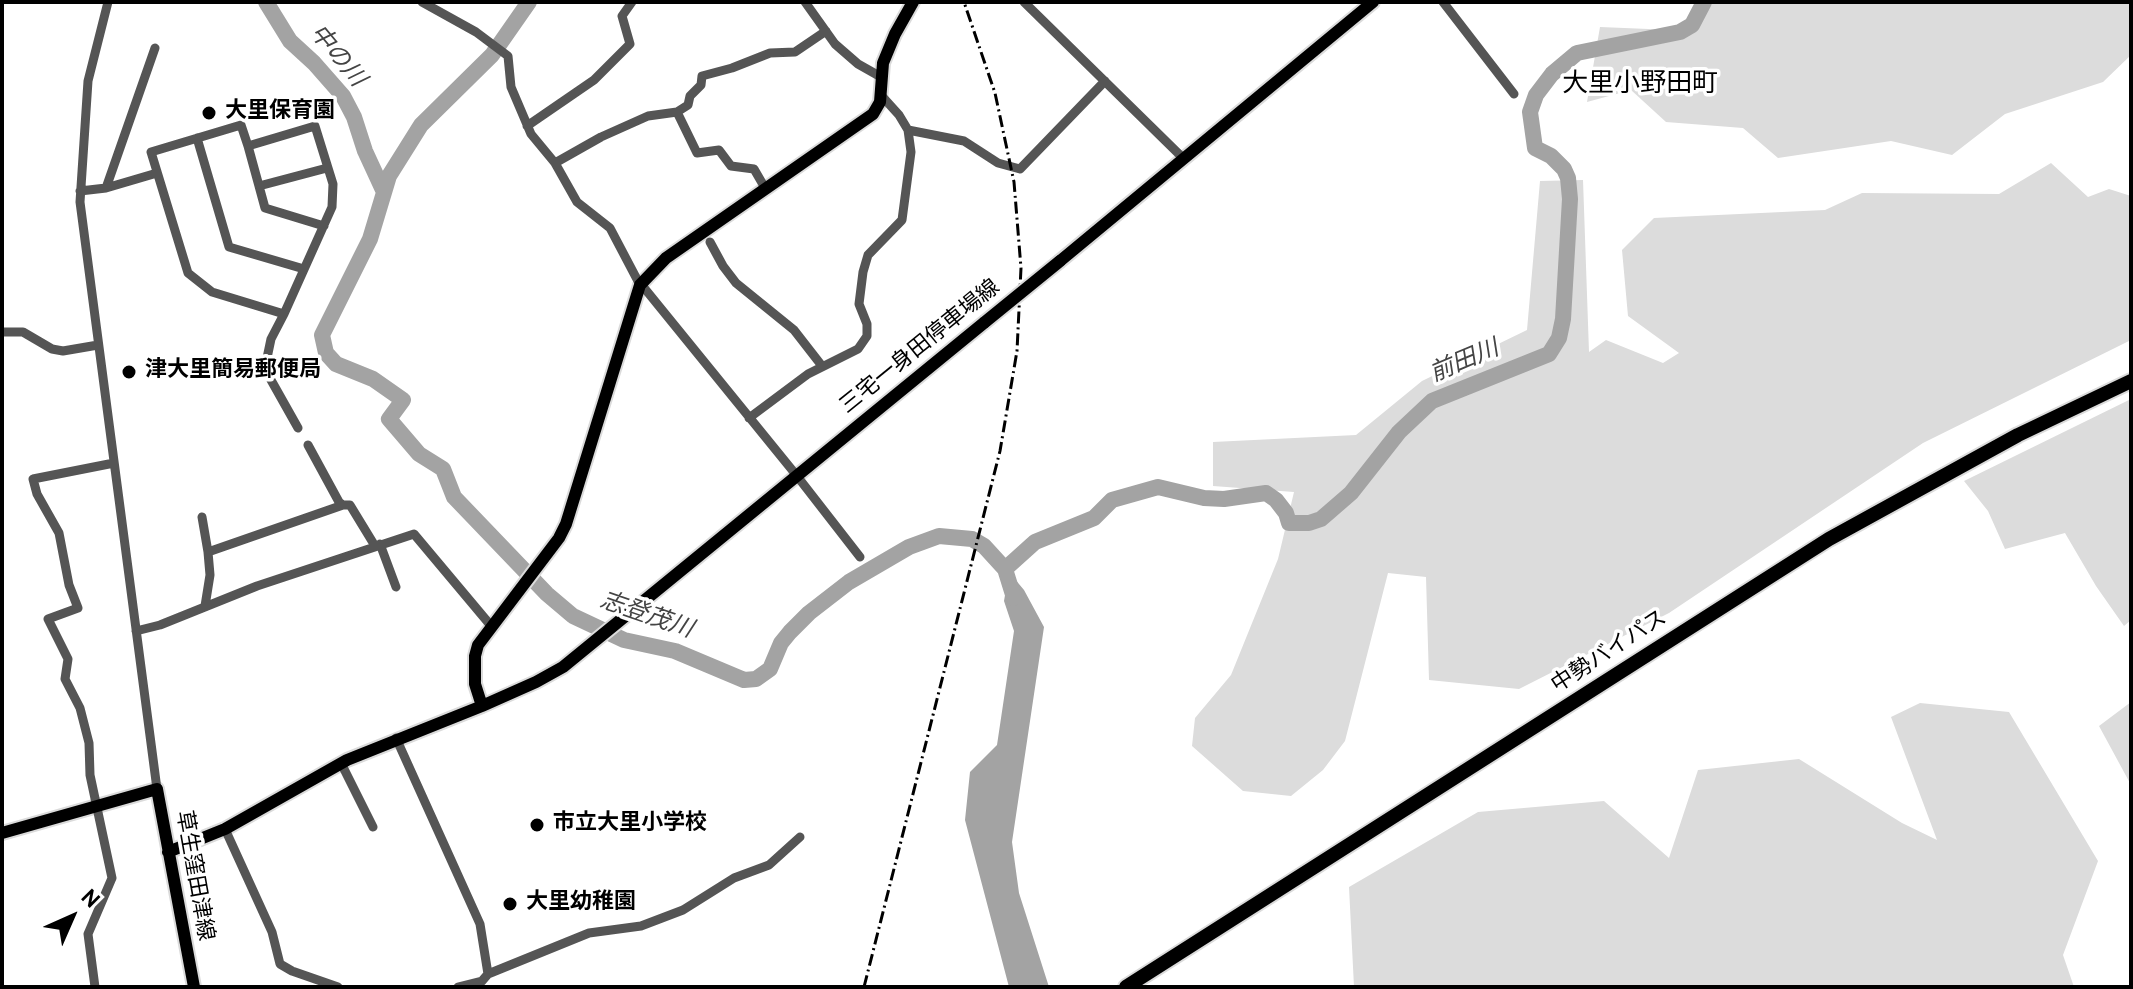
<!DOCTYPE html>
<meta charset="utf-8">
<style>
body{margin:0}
#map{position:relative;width:2133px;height:989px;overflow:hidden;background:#fff;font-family:Overpass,sans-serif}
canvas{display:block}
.frame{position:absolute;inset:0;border:4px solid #000;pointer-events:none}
.north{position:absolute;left:32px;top:877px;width:80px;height:80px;-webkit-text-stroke:6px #fff;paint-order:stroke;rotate:45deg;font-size:22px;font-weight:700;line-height:32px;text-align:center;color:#000}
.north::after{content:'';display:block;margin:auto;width:28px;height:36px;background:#000;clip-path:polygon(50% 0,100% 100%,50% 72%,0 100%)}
</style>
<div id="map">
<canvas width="2133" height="989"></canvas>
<div class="frame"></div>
<div class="north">N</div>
</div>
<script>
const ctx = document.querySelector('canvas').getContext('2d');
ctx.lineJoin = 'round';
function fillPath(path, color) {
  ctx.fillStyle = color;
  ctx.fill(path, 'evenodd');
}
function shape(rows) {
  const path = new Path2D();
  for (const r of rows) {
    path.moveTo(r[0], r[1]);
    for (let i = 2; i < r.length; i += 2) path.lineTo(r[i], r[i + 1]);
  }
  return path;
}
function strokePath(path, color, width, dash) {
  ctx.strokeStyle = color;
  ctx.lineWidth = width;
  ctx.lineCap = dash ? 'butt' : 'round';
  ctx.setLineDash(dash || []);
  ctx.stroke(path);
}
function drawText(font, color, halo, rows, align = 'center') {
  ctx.font = font + ' Overpass,"Noto Sans JP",sans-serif';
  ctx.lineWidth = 7;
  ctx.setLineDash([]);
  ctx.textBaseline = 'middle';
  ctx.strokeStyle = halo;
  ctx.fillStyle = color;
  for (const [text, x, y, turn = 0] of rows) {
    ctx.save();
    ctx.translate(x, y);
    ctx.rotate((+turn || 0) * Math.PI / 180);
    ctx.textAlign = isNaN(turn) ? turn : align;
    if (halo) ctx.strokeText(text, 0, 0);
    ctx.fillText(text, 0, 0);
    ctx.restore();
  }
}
fillPath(shape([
 [1701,2,2131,2,2131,55,2103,82,2005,114,1952,155,1891,141,1778,158,1743,128,1666,122,1631,90,1587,102,1600,27,1697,31],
 [2051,163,2088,197,2109,189,2131,196,2131,340,1923,443,1669,613,1519,689,1429,680,1426,577,1388,573,1345,741,1323,770,1291,796,1243,791,1192,746,1195,718,1231,675,1278,559,1294,492,1213,486,1213,442,1356,435,1422,381,1527,330,1540,181,1583,180,1589,352,1606,340,1663,363,1679,353,1628,316,1622,250,1654,218,1825,210,1862,193,1999,194],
 [2131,399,2131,620,2124,626,2096,586,2065,533,2005,549,1988,511,1964,481],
 [2131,702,2131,785,2099,726],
 [1920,703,2009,712,2098,861,2063,955,2074,987,1354,987,1349,887,1478,812,1604,801,1669,858,1698,770,1799,759,1902,823,1937,840,1891,717]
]), '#dcdcdc');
fillPath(shape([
 [1009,572,1024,590,1044,627,1012,842,1019,893,1049,987,1009,987,965,820,970,772,997,745,1014,631,1004,601]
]), '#a3a3a3');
strokePath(shape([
 [266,2,290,41,314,63,343,96,354,117,365,151,383,190],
 [529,2,492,55,421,125,389,176,370,239,322,335,326,353,336,364,373,379,403,400,389,419,419,454,443,469,454,497,547,594,573,616,624,640,675,651,744,680,756,679,770,669,781,643,790,632,809,613,849,582,909,547,939,536,972,539,984,546,1005,569,1014,598],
 [1005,569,1035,542,1094,518,1112,500,1158,487,1204,498,1224,499,1266,493,1276,500,1286,513,1289,523,1309,523,1321,519,1351,493,1399,432,1432,401,1549,354,1559,338,1563,319,1570,199,1568,178,1564,169,1551,156,1535,148,1530,112,1536,95,1552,74,1577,53,1680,32,1692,25,1704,2]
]), '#a3a3a3', 16);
const major = shape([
 [1060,261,1373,2],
 [482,706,475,684,475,656,478,645,559,538,566,524,640,285,666,258,873,114,880,102,883,63,895,34,913,2],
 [2,833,157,789,194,987],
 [168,852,225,829,347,760,482,706,536,682,563,667,985,322]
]);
const highway = shape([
 [1126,987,1829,539,2018,435,2131,381]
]);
strokePath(major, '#dbdbdb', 16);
strokePath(highway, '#dbdbdb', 18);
strokePath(shape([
 [108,2,88,81,80,202,157,789],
 [422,2,476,32,508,56,511,87,531,134,555,163,577,202,610,228,640,285],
 [805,2,835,44,858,64,881,77],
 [1024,2,1184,159],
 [1443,2,1514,94],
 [677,112,697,153,719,150,731,166,754,169,765,188],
 [527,126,594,80,630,44,622,16,632,2],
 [908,130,964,141,998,163,1020,169,1105,81],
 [197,138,229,247,304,269],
 [248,146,259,186],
 [555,163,601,137,648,116,677,112,688,105,690,96,701,85,702,76,732,68,770,53,795,52,826,31],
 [106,188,155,48],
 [80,191,106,188,157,173],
 [324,226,265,208,259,186,327,168],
 [710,242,723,266,736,283,794,330,822,366],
 [641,284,797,476,860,557],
 [284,314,212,292,188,273,151,152,241,125,248,146,315,126,333,184,332,207,284,314,271,339,267,358,271,380,298,428],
 [2,332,23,332,52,349,63,351,98,345],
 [749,418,808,374,858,349,867,336,867,324,859,304,863,272,868,255,902,220,911,152,908,130,899,115,880,94],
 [308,445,339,502,343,505,350,505,375,546],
 [202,517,208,552],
 [380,544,396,587],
 [205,606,210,575,208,552,343,505],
 [136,631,160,625,257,586,414,534,492,627],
 [396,738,480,924,488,974],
 [341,763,373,827],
 [225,829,272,932,280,964,292,971,338,987],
 [95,987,88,934,112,878,90,775,89,743,80,708,65,679,68,659,48,619,78,608,69,585,59,533,37,494,33,479,114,463],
 [458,987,482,981,488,974,589,933,641,926,683,910,734,878,769,865,800,837]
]), '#555', 9);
strokePath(major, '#000', 12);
strokePath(highway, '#000', 14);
strokePath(shape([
 [864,987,1000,451,1017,351,1021,268,1014,182,995,93,964,2]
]), '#000', 3, [12, 4, 2, 4]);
const majorBridge = shape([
 [985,322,1060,261]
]);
strokePath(majorBridge, '#dbdbdb', 16, []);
strokePath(majorBridge, '#000', 12);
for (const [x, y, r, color] of [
 [209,113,8,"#000"],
 [129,372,8,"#000"],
 [537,825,8,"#000"],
 [510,904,8,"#000"]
]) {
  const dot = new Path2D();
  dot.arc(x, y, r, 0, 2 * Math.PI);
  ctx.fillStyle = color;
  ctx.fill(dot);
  strokePath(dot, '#fff', 3);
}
drawText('bold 22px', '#000', '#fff', [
 ["大里保育園",225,113],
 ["津大里簡易郵便局",145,372],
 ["市立大里小学校",553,825],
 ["大里幼稚園",526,904]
], 'left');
drawText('22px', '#000', '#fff', [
 ["三宅一身田停車場線",921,348,-39],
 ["中勢バイパス",1610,653,-33],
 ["草生窪田津線",193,876,80]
]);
drawText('italic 24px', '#444', '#fff', [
 ["中の川",336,57,50],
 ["前田川",1465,363,-23],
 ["志登茂川",646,617,19]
]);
drawText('26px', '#000', '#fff', [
 ["大里小野田町",1640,86]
]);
</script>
